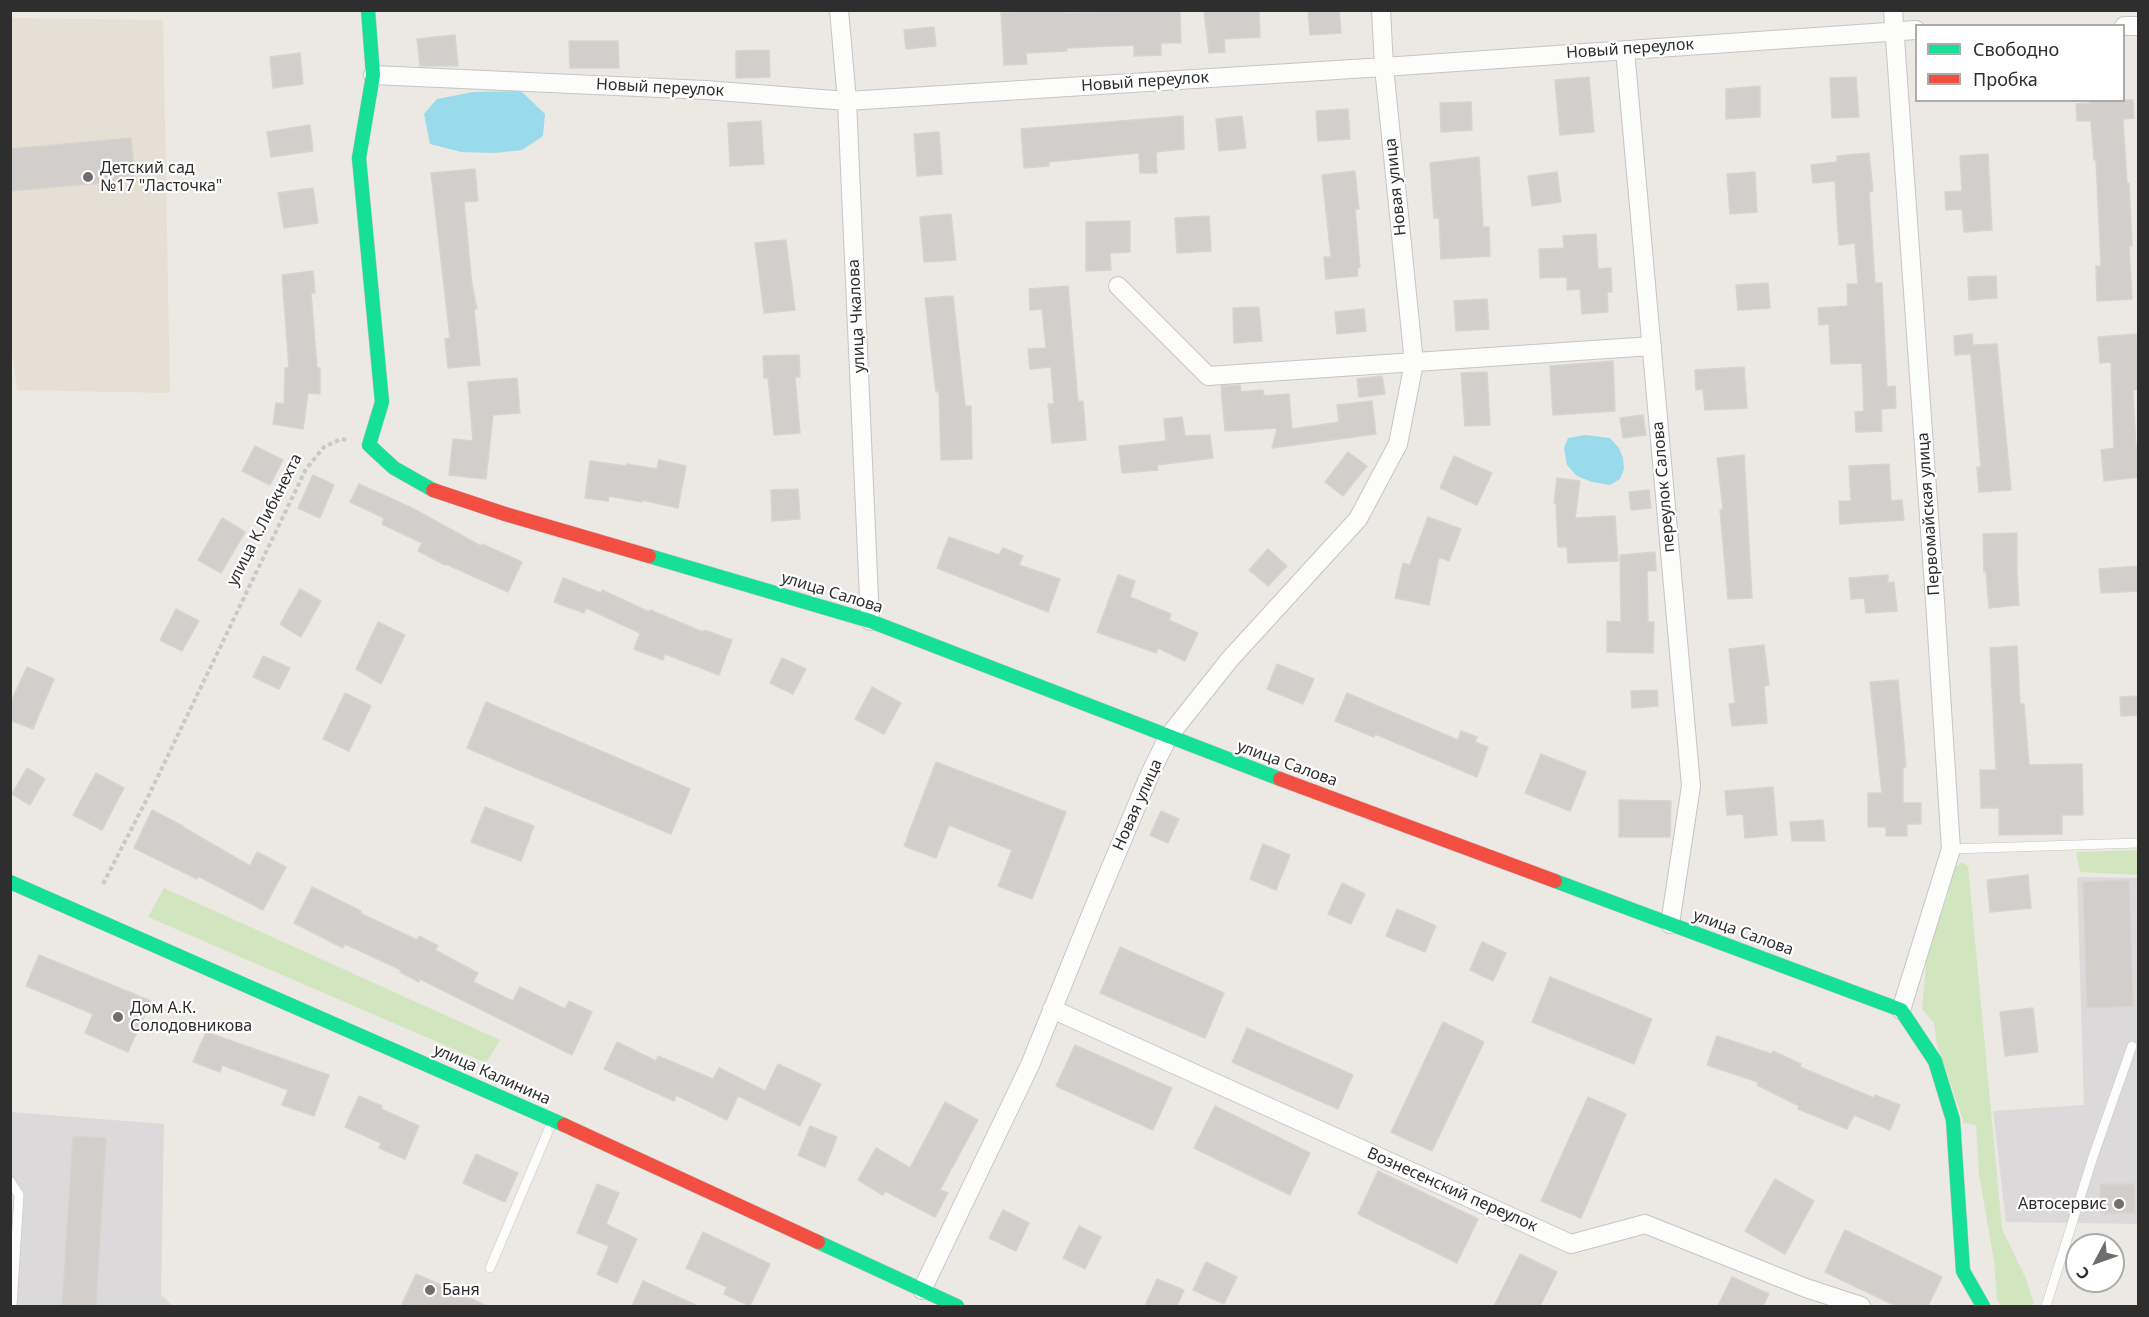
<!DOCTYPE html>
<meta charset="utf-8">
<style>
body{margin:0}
#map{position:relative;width:2149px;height:1317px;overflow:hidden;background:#ece8e4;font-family:"Noto Sans",sans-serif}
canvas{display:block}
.frame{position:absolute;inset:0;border:12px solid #2e2e2e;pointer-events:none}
.legend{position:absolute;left:1915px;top:24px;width:210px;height:78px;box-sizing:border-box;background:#fff;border:2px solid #ababab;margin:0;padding:8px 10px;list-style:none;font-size:18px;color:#2e2e2e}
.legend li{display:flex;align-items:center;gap:12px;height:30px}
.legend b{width:30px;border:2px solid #ababab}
.north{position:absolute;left:2065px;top:1233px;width:60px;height:60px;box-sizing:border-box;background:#fff;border:2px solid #ababab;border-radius:50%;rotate:229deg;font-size:16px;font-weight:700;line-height:24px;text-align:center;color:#2e2e2e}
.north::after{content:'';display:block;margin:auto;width:21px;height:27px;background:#706f6e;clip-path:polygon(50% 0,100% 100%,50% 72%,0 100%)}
</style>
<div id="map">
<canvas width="2149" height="1317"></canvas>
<div class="frame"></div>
<ul class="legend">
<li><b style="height:8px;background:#16e098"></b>Свободно</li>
<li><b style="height:8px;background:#f24e42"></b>Пробка</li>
</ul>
<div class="north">С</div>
</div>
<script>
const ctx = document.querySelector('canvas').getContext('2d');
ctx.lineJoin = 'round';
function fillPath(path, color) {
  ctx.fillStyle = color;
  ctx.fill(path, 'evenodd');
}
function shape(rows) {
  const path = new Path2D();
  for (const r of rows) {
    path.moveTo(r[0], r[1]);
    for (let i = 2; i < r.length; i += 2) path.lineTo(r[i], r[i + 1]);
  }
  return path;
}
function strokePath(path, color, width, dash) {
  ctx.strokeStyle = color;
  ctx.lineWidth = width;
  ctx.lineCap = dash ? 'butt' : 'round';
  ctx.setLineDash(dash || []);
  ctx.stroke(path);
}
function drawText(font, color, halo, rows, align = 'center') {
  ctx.font = font + ' "Noto Sans",sans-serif';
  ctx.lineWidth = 4.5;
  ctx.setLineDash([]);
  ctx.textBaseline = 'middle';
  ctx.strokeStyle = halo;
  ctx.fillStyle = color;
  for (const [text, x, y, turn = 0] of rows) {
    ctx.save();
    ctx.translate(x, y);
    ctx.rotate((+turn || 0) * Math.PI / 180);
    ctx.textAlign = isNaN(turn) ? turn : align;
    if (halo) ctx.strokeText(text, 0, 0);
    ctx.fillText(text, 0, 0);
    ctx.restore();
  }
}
fillPath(shape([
 [2077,877,2138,878,2138,1224,2006,1222,1993,1111,2084,1105],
 [11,1112,164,1124,161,1294,172,1306,11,1306,10,1233,13,1196,11,1191]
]), '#dcd9db');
fillPath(shape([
 [10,18,163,20,170,393,17,390,10,334]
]), '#e6dfd3');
fillPath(shape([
 [2138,850,2138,875,2080,872,2076,852],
 [1962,862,1968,866,2002,1229,2026,1279,2034,1303,2032,1306,2001,1306,1997,1299,1994,1261,1979,1174,1976,1125,1964,1123,1937,1045,1934,1023,1922,1009,1928,946,1948,896,1951,871],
 [164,888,500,1040,486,1063,148,917]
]), '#d1e6be');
fillPath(shape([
 [521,91,545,114,543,136,522,150,495,153,461,152,430,144,424,114,437,99,473,92],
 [1585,435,1610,438,1619,448,1623,458,1624,469,1620,479,1610,485,1592,482,1577,476,1567,465,1564,448,1568,438]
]), '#9adbeb');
const building = shape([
 [1053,10,1065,10,1065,13,1180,11,1181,43,1161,43,1161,55,1134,56,1134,45,1067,48,1067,51,1026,53,1027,64,1004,65,1001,13,1053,10],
 [1259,10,1260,37,1224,39,1225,52,1209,53,1204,11,1259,10],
 [1308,10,1339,10,1341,33,1310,35,1308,10],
 [934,27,936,46,906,49,904,30,934,27],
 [455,35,458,66,420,66,417,39,455,35],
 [569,41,618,41,619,68,570,68,569,41],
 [769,50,770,77,736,78,736,51,769,50],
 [300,53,303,84,273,88,270,57,300,53],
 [1589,77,1594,132,1560,135,1555,80,1589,77],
 [1856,77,1859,117,1832,118,1830,78,1856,77],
 [1760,86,1760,117,1726,119,1726,89,1760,86],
 [2090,100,2133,100,2134,118,2123,119,2127,183,2129,183,2132,246,2129,246,2132,299,2097,301,2096,266,2101,266,2096,160,2094,160,2091,121,2077,121,2076,104,2090,103,2090,100],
 [1471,102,1472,130,1441,132,1440,103,1471,102],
 [1348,109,1350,139,1318,141,1316,111,1348,109],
 [1183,116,1184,149,1156,152,1157,173,1140,173,1139,153,1049,162,1049,166,1024,168,1021,129,1183,116],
 [1242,116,1246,148,1219,151,1216,119,1242,116],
 [761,121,764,164,730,166,728,123,761,121],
 [310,125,313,151,271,157,267,132,310,125],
 [939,132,942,174,917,176,914,134,939,132],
 [131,138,135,180,10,191,10,149,131,138],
 [1869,153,1873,191,1869,192,1875,283,1882,283,1887,387,1895,386,1896,408,1881,409,1882,431,1856,432,1855,412,1864,411,1862,363,1831,364,1829,324,1819,325,1818,308,1848,306,1847,284,1858,284,1855,243,1839,245,1835,181,1813,183,1811,165,1837,162,1837,156,1869,153],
 [1988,154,1992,230,1964,232,1962,209,1946,210,1945,192,1962,191,1960,156,1988,154],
 [1479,157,1483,227,1489,227,1490,256,1441,259,1439,218,1434,218,1430,163,1479,157],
 [475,169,478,201,464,202,472,285,477,309,474,309,480,365,448,368,445,339,450,338,431,173,475,169],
 [1355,171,1359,209,1355,209,1360,268,1357,268,1358,276,1326,279,1324,257,1331,257,1322,175,1355,171],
 [1557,172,1561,202,1532,206,1528,176,1557,172],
 [1755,172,1757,212,1730,214,1727,174,1755,172],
 [313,188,318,223,284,228,278,193,313,188],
 [951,214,956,260,924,262,920,217,951,214],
 [1209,216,1211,251,1177,253,1175,218,1209,216],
 [1130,221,1130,252,1110,253,1111,270,1086,271,1086,222,1130,221],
 [1596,234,1598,269,1611,268,1612,292,1607,292,1608,312,1582,314,1580,289,1567,290,1567,277,1540,278,1539,249,1564,248,1563,236,1596,234],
 [786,240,795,310,764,313,755,243,786,240],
 [313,271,315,293,311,293,317,368,320,368,320,394,308,393,303,429,273,424,276,403,284,404,285,368,289,368,282,275,313,271],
 [1996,276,1997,298,1969,300,1968,277,1996,276],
 [1768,283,1770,308,1738,310,1736,285,1768,283],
 [1068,286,1078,402,1083,401,1086,440,1052,443,1048,404,1054,404,1051,367,1030,369,1028,349,1046,348,1042,309,1030,310,1029,289,1068,286],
 [953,296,965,406,971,406,972,459,941,460,939,391,936,392,925,298,953,296],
 [1487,299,1489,329,1456,331,1454,301,1487,299],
 [1259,307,1262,341,1234,343,1233,308,1259,307],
 [1364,309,1366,331,1337,334,1335,312,1364,309],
 [1972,334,1973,345,1997,344,2011,490,1979,492,1977,467,1981,467,1971,354,1955,355,1954,336,1972,334],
 [2137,334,2139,389,2133,390,2136,446,2139,446,2139,477,2104,481,2101,450,2114,448,2111,362,2100,363,2098,337,2137,334],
 [799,355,800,377,795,377,800,433,774,435,768,378,764,378,763,356,799,355],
 [1613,361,1615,411,1553,415,1550,366,1613,361],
 [1744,367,1747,408,1705,410,1703,389,1696,390,1695,370,1744,367],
 [1487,372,1490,425,1465,426,1461,373,1487,372],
 [1382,376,1385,394,1359,397,1357,379,1382,376],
 [517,378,520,413,493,415,486,479,449,475,453,439,473,441,468,382,517,378],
 [1240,385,1241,392,1263,390,1264,396,1289,394,1292,429,1339,422,1337,405,1372,401,1376,434,1272,448,1277,428,1225,431,1221,386,1240,385],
 [1643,415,1646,435,1623,438,1620,418,1643,415],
 [1182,417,1185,436,1210,435,1213,458,1157,465,1158,470,1122,473,1119,446,1166,441,1164,419,1182,417],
 [255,446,283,460,270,485,242,471,255,446],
 [1348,452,1367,466,1343,496,1325,482,1348,452],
 [1744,455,1752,598,1728,599,1720,510,1723,509,1717,458,1744,455],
 [1454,456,1492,473,1477,505,1440,488,1454,456],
 [659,460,686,466,678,508,642,500,642,502,609,496,608,501,585,498,590,461,626,466,627,464,657,469,659,460],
 [1889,464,1891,501,1902,500,1904,520,1840,524,1839,501,1851,501,1849,466,1889,464],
 [313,475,334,485,320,518,298,508,313,475],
 [1557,478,1580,481,1575,518,1615,516,1618,561,1568,563,1567,547,1558,547,1556,504,1554,503,1557,478],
 [359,484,412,508,481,546,482,544,522,562,508,592,446,564,445,565,418,551,422,543,382,524,384,518,350,502,359,484],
 [798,489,800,519,772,521,771,490,798,489],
 [1649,490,1651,508,1631,510,1629,492,1649,490],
 [1428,517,1461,529,1449,561,1439,557,1429,605,1395,598,1403,563,1410,565,1428,517],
 [222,518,245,532,221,573,198,560,222,518],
 [2017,533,2017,571,2019,605,1989,608,1986,572,1984,572,1983,534,2017,533],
 [949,537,999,555,1003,548,1023,556,1019,565,1060,579,1048,612,937,568,949,537],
 [1268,549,1287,566,1268,586,1249,570,1268,549],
 [1655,552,1656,571,1647,571,1648,622,1654,622,1653,653,1607,652,1607,621,1621,622,1620,555,1655,552],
 [2139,566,2139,591,2101,593,2099,569,2139,566],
 [1118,575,1135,581,1130,597,1171,614,1169,620,1198,633,1185,661,1158,648,1156,653,1097,632,1118,575],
 [1888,575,1888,583,1894,582,1897,611,1866,613,1864,598,1851,599,1849,578,1888,575],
 [563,578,601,593,602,590,649,612,650,610,703,632,704,630,732,640,719,675,665,654,663,660,634,649,640,633,586,608,584,613,554,602,563,578],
 [300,589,321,601,301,637,280,624,300,589],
 [176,609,199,621,182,651,160,640,176,609],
 [378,622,405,635,381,684,356,669,378,622],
 [1764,645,1769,685,1764,686,1767,723,1732,726,1729,704,1735,703,1729,649,1764,645],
 [2017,646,2020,704,2024,704,2029,765,2082,764,2083,815,2062,815,2062,834,1999,835,1999,808,1981,808,1980,770,1996,770,1990,648,2017,646],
 [263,656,290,668,279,689,253,677,263,656],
 [782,658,806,669,793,694,770,683,782,658],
 [1277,664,1314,679,1303,704,1267,689,1277,664],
 [27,667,54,679,33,729,10,720,10,704,27,667],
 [1898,680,1906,767,1903,767,1903,803,1921,803,1921,824,1907,824,1907,836,1886,836,1886,827,1868,827,1868,793,1882,793,1870,682,1898,680],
 [872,687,901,703,884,734,855,719,872,687],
 [1657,690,1658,706,1632,708,1631,691,1657,690],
 [345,693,371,706,349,751,323,739,345,693],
 [1347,693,1458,740,1461,731,1477,737,1475,742,1488,747,1477,777,1375,734,1374,737,1335,721,1347,693],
 [2139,696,2139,715,2121,716,2120,697,2139,696],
 [486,702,690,789,671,834,467,748,486,702],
 [1541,754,1586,772,1570,811,1525,793,1541,754],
 [936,762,1066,812,1032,899,998,886,1012,850,949,825,936,858,904,846,936,762],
 [27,768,45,779,30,805,12,794,27,768],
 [96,773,124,788,102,830,73,815,96,773],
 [1773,787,1777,835,1745,838,1743,814,1727,815,1725,791,1773,787],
 [1619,800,1671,801,1670,837,1619,837,1619,800],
 [485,807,534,826,521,861,471,842,485,807],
 [152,810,183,826,183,827,250,866,257,852,286,867,263,910,198,876,197,879,134,848,152,810],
 [1161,811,1179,819,1168,843,1150,835,1161,811],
 [1823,820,1825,841,1792,841,1790,822,1823,820],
 [1263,844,1290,855,1276,890,1250,879,1263,844],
 [2028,875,2031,908,1990,912,1987,880,2028,875],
 [2129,880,2133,1006,2087,1008,2083,882,2129,880],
 [1342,883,1365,894,1351,924,1328,914,1342,883],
 [312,887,361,911,360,913,417,940,419,936,438,946,435,950,478,973,473,982,513,1001,520,987,565,1009,569,1001,592,1012,572,1055,420,979,419,982,400,972,401,970,345,944,343,948,294,923,312,887],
 [1397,909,1436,926,1425,952,1386,936,1397,909],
 [1482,942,1506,953,1493,981,1470,970,1482,942],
 [1120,947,1224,993,1205,1038,1100,993,1120,947],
 [39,955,151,1001,128,1052,85,1033,93,1014,26,986,39,955],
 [1550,977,1652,1019,1634,1064,1532,1022,1550,977],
 [2033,1008,2038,1052,2005,1056,2000,1012,2033,1008],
 [1443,1022,1484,1042,1432,1151,1391,1132,1443,1022],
 [1247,1028,1353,1075,1338,1109,1232,1062,1247,1028],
 [206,1032,329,1075,314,1116,282,1105,288,1090,222,1065,220,1072,193,1062,206,1032],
 [1717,1036,1772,1054,1773,1051,1801,1064,1800,1067,1874,1098,1875,1095,1900,1105,1890,1130,1854,1115,1847,1129,1798,1109,1799,1106,1757,1085,1758,1082,1707,1065,1717,1036],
 [617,1042,656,1061,658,1056,713,1079,719,1068,765,1091,778,1064,821,1084,800,1126,738,1096,727,1120,676,1095,674,1101,604,1069,617,1042],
 [1075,1045,1172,1088,1153,1130,1056,1086,1075,1045],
 [359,1096,382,1106,381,1109,419,1126,405,1159,379,1148,381,1143,345,1127,359,1096],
 [1588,1097,1626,1114,1581,1218,1541,1201,1588,1097],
 [945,1102,978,1120,940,1190,948,1193,935,1217,885,1191,883,1195,858,1180,876,1148,910,1168,945,1102],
 [1215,1106,1310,1153,1290,1195,1194,1148,1215,1106],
 [810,1126,837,1137,825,1167,798,1155,810,1126],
 [73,1136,106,1138,96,1306,62,1306,73,1136],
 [476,1154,518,1173,505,1202,463,1183,476,1154],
 [1378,1171,1478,1219,1457,1263,1358,1214,1378,1171],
 [1775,1179,1814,1201,1785,1254,1745,1231,1775,1179],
 [597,1184,619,1193,606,1224,637,1239,617,1283,597,1274,609,1246,577,1233,597,1184],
 [2100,1184,2134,1184,2135,1213,2101,1213,2100,1184],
 [1003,1210,1029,1223,1016,1251,989,1238,1003,1210],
 [1079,1226,1101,1237,1085,1269,1063,1258,1079,1226],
 [1845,1230,1942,1277,1928,1306,1896,1306,1825,1272,1845,1230],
 [703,1232,770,1264,750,1306,724,1294,727,1287,686,1268,703,1232],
 [1520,1254,1557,1272,1540,1306,1494,1306,1520,1254],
 [1206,1262,1237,1277,1224,1304,1193,1290,1206,1262],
 [416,1274,487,1306,401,1306,416,1274],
 [1732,1277,1769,1294,1763,1306,1718,1306,1732,1277],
 [1157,1279,1184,1290,1177,1306,1145,1306,1157,1279],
 [643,1281,698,1306,632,1306,643,1281]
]);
fillPath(building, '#d1cecb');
strokePath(building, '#d7d4d0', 1.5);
const lane = shape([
 [1951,849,2138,843],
 [10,1181,19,1195,12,1306],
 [490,1268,552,1122],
 [2046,1306,2093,1157,2132,1046]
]);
const street = shape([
 [839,10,847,101,870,621],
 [1893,10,1935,601,1951,849,1901,1010],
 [2124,26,2138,26],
 [1625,50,1691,786,1670,924],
 [373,75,705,90,847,101,1384,67,1916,30],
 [1118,286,1208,376,1652,346],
 [1052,1009,1571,1244,1645,1224,1806,1288,1861,1306],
 [922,1290,1030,1065,1092,912,1150,774,1168,737,1230,659,1358,519,1398,444,1414,363,1384,67,1381,10]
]);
const fast = shape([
 [368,10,373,75,359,158,382,402,369,445,394,468,433,490],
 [649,556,870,621,1280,779],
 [1555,881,1901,1010,1935,1061,1953,1120,1963,1271,1983,1306],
 [10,882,564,1125],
 [818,1242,957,1306]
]);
const jam = shape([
 [433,490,505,514,649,556],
 [1280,779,1555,881],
 [564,1125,818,1242]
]);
strokePath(lane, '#c5c5c5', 10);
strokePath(street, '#c5c5c5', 20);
strokePath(fast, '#c5c5c5', 15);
strokePath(jam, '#c5c5c5', 15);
strokePath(shape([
 [103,884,147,799,306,469,324,447,341,439,347,440]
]), '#c9c9c8', 4, [4.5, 3]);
strokePath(lane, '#fcfcfb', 9);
strokePath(street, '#fcfcfb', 18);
strokePath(fast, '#16e098', 14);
strokePath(jam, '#f24e42', 14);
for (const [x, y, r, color] of [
 [88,177,6,"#706f6e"],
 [118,1017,6,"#706f6e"],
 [2119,1204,6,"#706f6e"],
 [430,1290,6,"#706f6e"]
]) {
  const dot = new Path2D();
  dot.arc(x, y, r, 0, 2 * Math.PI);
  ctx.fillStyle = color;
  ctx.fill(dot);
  strokePath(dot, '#fff', 2);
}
drawText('16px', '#2e2e2e', '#fff', [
 ["Новый переулок",1630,49,-4],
 ["Новый переулок",1145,82,-4],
 ["Новый переулок",660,88,3],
 ["Новая улица",1396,187,-96],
 ["улица Чкалова",857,316,-93],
 ["переулок Салова",1664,487,-95],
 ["Первомайская улица",1929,514,-94],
 ["улица К.Либкнехта",265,520,-63],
 ["улица Салова",832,593,17],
 ["улица Салова",1287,764,20],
 ["Новая улица",1138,805,-66],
 ["улица Салова",1743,933,20],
 ["улица Калинина",492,1075,24],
 ["Вознесенский переулок",1452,1190,24]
]);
drawText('16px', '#2e2e2e', '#fff', [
 ["Детский сад",100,168],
 ["№17 \"Ласточка\"",100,186],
 ["Дом А.К.",130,1008],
 ["Солодовникова",130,1026],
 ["Автосервис",2107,1204,"right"],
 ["Баня",442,1290]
], 'left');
</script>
